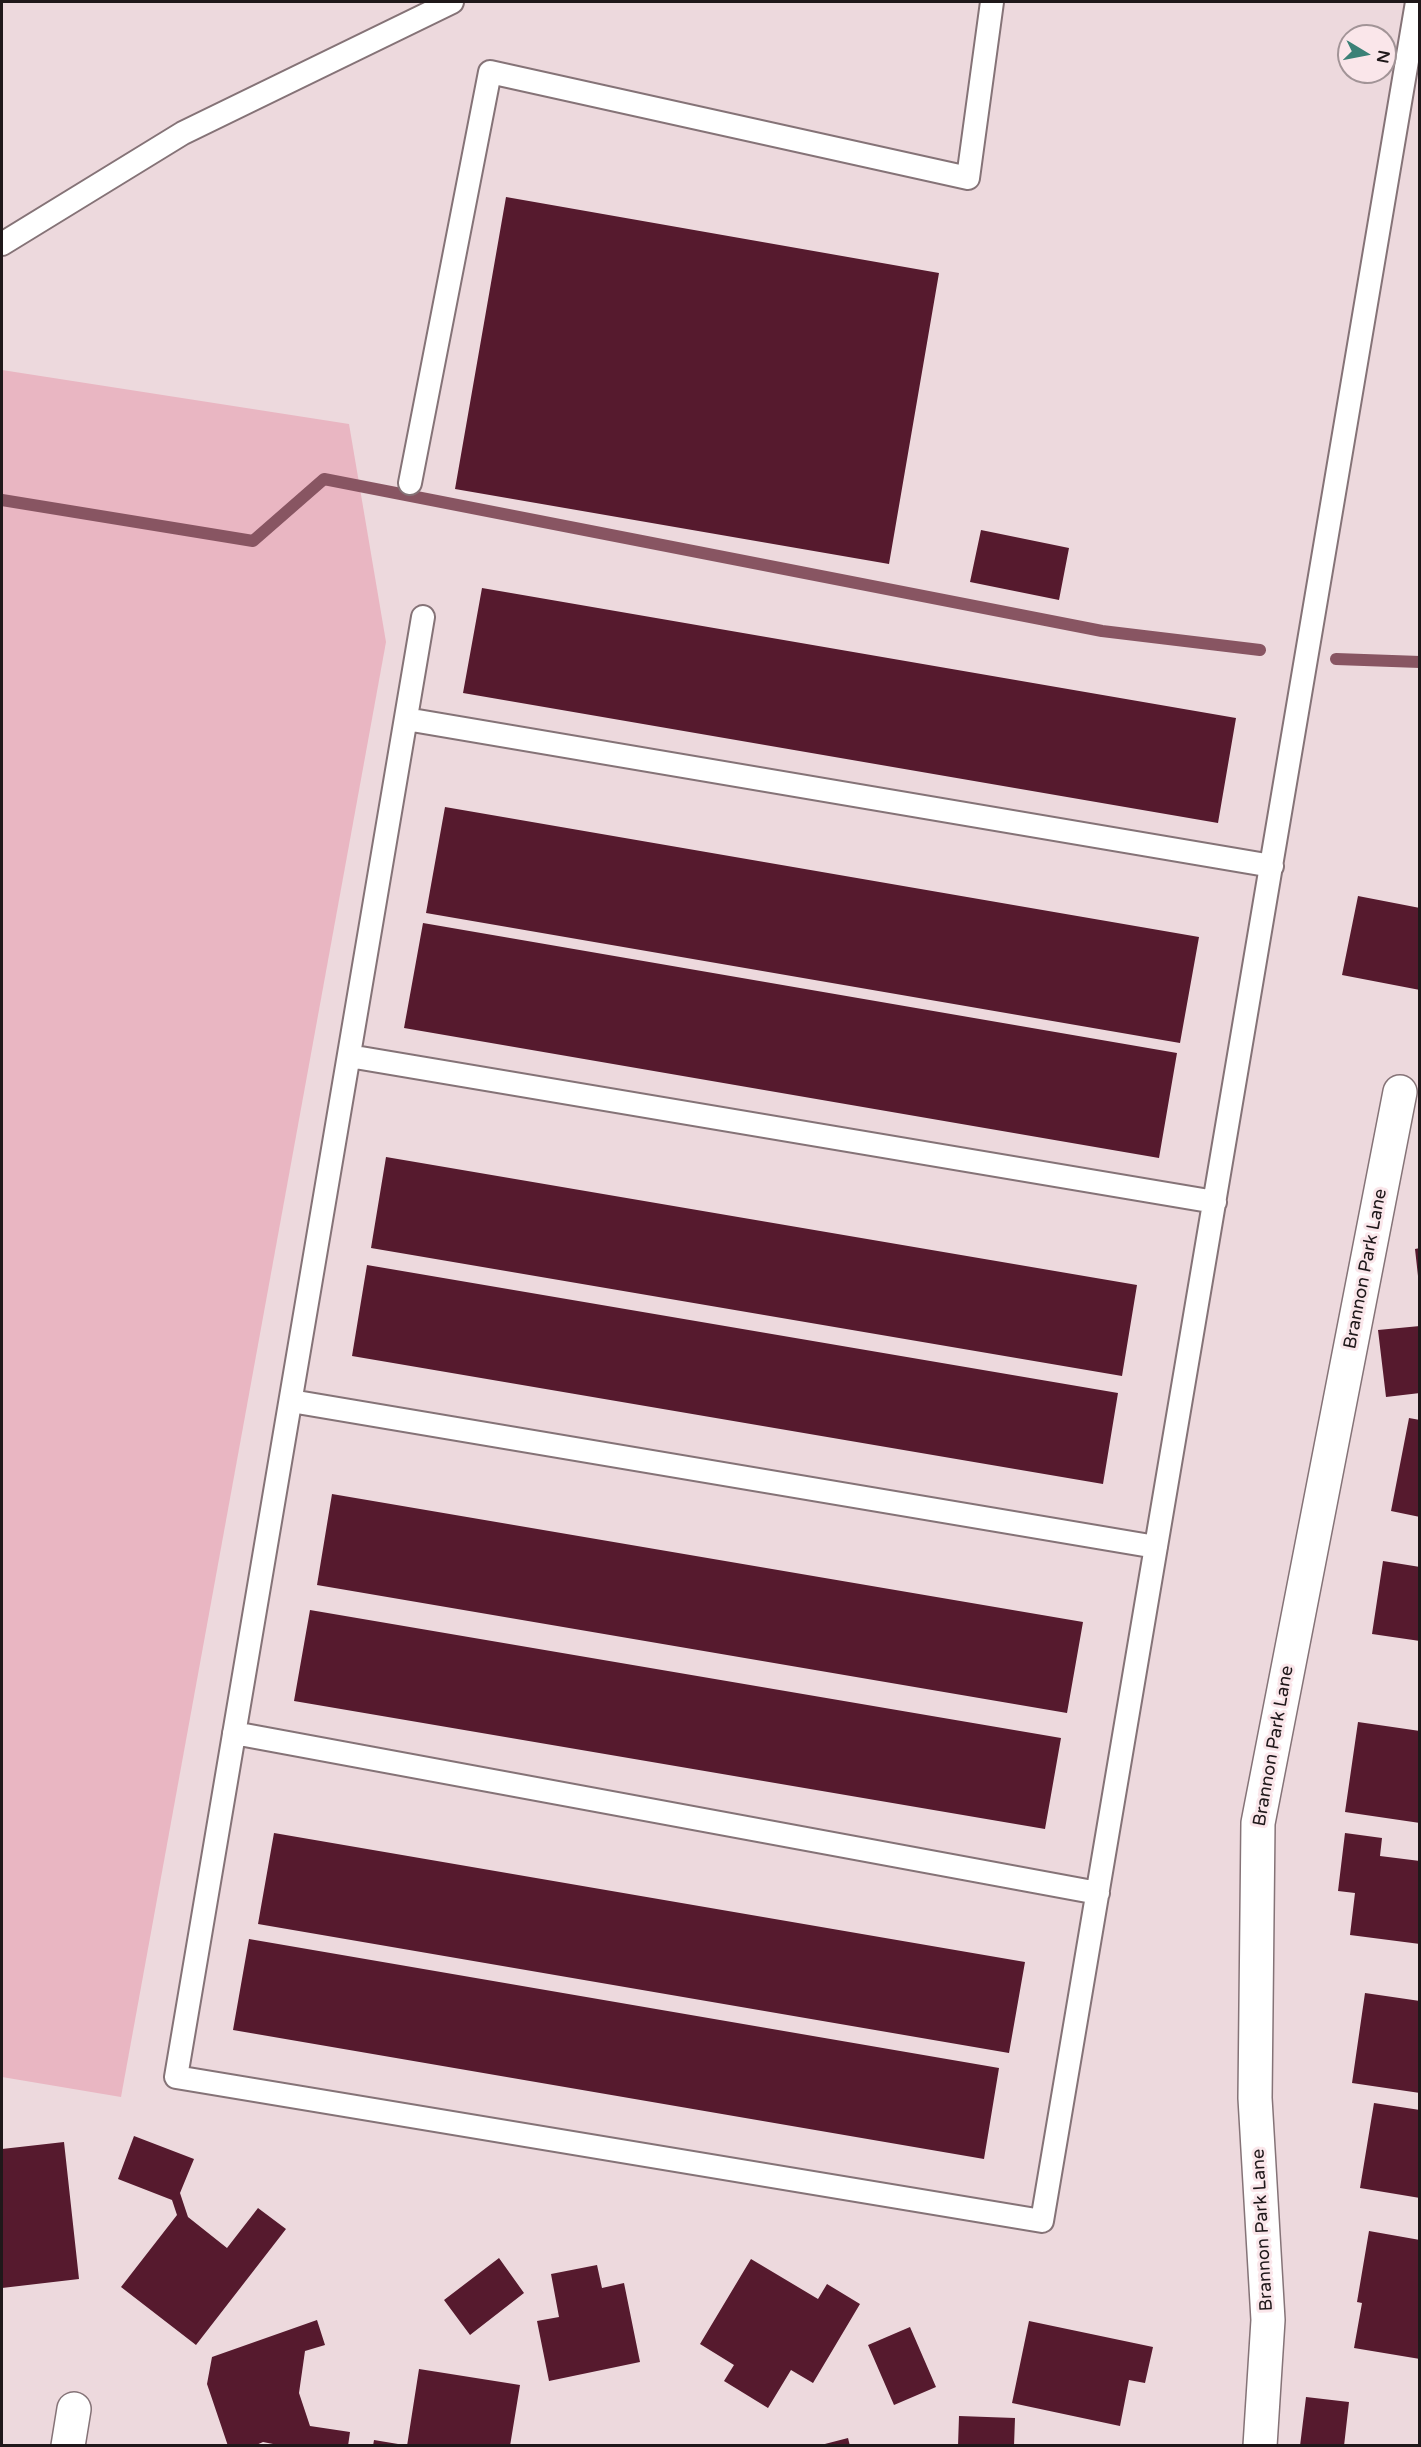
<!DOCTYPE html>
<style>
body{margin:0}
#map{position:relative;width:1421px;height:2447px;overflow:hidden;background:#edd9dd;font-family:"Varela Round",sans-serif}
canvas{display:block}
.frame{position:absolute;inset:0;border:3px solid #1f181a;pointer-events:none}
.north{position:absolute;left:1337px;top:24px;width:60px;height:60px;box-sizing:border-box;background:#fae6ea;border:2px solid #a29497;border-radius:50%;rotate:100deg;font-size:16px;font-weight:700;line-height:24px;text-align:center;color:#1f181a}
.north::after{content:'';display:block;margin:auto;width:21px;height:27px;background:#3b8177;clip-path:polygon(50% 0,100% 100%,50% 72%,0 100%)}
</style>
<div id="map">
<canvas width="1421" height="2447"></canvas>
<div class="frame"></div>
<div class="north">N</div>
</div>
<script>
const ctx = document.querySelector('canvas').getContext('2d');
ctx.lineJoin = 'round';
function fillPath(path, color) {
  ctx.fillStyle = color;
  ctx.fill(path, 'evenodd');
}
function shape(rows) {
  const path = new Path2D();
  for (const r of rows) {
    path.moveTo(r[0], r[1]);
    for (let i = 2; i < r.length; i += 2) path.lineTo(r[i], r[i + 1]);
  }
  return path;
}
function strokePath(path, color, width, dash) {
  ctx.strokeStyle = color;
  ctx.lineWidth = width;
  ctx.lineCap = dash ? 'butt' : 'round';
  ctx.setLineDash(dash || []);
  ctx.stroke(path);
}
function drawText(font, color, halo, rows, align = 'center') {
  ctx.font = font + ' "Varela Round",sans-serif';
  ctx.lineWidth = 6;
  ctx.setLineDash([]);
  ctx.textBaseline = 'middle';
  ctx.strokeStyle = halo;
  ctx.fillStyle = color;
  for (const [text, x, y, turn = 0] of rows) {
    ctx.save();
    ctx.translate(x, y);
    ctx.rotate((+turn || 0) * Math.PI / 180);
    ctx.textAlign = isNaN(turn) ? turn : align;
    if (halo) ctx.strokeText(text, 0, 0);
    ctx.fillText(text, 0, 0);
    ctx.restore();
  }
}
fillPath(shape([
 [2,370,349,424,386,642,121,2097,2,2077]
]), '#e9b6c2');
strokePath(shape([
 [2,500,253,541,324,479,1102,631,1260,650],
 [1336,659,1420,662]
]), '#885562', 12);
fillPath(shape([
 [506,197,939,273,889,564,455,489],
 [981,530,1069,548,1059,600,970,582],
 [482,588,1236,718,1218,823,463,693],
 [445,807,1199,937,1180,1043,426,913],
 [1358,896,1420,908,1420,990,1342,975],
 [423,923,1177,1053,1159,1158,404,1028],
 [386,1157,1137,1285,1122,1376,371,1248],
 [1420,1248,1420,1276,1418,1276,1415,1249],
 [367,1265,1118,1393,1103,1484,352,1356],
 [1420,1326,1420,1393,1386,1397,1378,1330],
 [1409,1418,1420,1420,1420,1517,1391,1511],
 [332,1494,1083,1622,1067,1713,317,1585],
 [1383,1561,1420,1567,1420,1641,1372,1634],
 [310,1610,1061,1738,1045,1829,294,1701],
 [1358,1722,1420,1731,1420,1823,1345,1812],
 [274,1833,1025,1962,1009,2053,258,1924],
 [1345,1833,1382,1838,1380,1856,1420,1861,1420,1944,1350,1935,1355,1893,1338,1891],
 [249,1939,999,2068,984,2159,233,2030],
 [1365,1993,1420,2001,1420,2093,1352,2083],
 [1374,2103,1420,2110,1420,2198,1360,2188],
 [134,2136,194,2159,180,2193,188,2217,227,2248,258,2208,286,2229,196,2345,121,2287,177,2215,172,2200,118,2179],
 [64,2142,79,2279,2,2288,2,2149],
 [1369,2231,1420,2240,1420,2359,1354,2348,1362,2303,1357,2302],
 [499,2258,524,2293,470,2335,444,2300],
 [751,2259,818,2299,827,2284,860,2304,813,2383,791,2370,768,2408,724,2381,734,2365,700,2344],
 [597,2265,602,2288,624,2283,640,2362,549,2381,537,2321,559,2317,551,2274],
 [317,2320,325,2345,305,2351,299,2393,310,2426,350,2432,348,2446,283,2446,263,2442,254,2446,228,2446,207,2384,212,2357],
 [1029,2321,1153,2347,1145,2383,1129,2380,1120,2426,1012,2403],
 [910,2327,936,2387,894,2405,868,2345],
 [419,2369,520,2385,510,2446,407,2446],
 [1306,2397,1349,2402,1344,2446,1300,2446],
 [959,2416,1015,2418,1014,2446,958,2446],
 [848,2438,850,2446,821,2446,821,2445],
 [374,2440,398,2444,398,2446,373,2446]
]), '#561a2e');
const service = shape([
 [2,244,183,133,452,2],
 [410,483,490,72,968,178,992,2],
 [423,617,176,2077,1042,2221,1417,2],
 [406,719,1272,866],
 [349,1056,1215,1202],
 [291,1401,1156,1547],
 [234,1733,1098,1893]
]);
const minor = shape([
 [68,2446,74,2409],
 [1260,2446,1268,2320,1255,2098,1258,1823,1400,1092]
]);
strokePath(service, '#857377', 26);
strokePath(minor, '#857377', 36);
strokePath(service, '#fff', 22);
strokePath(minor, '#fff', 33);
drawText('18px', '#1f181a', '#fae6ea', [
 ["Brannon Park Lane",1366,1269,-79],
 ["Brannon Park Lane",1274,1746,-80],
 ["Brannon Park Lane",1263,2230,-93]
]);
</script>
